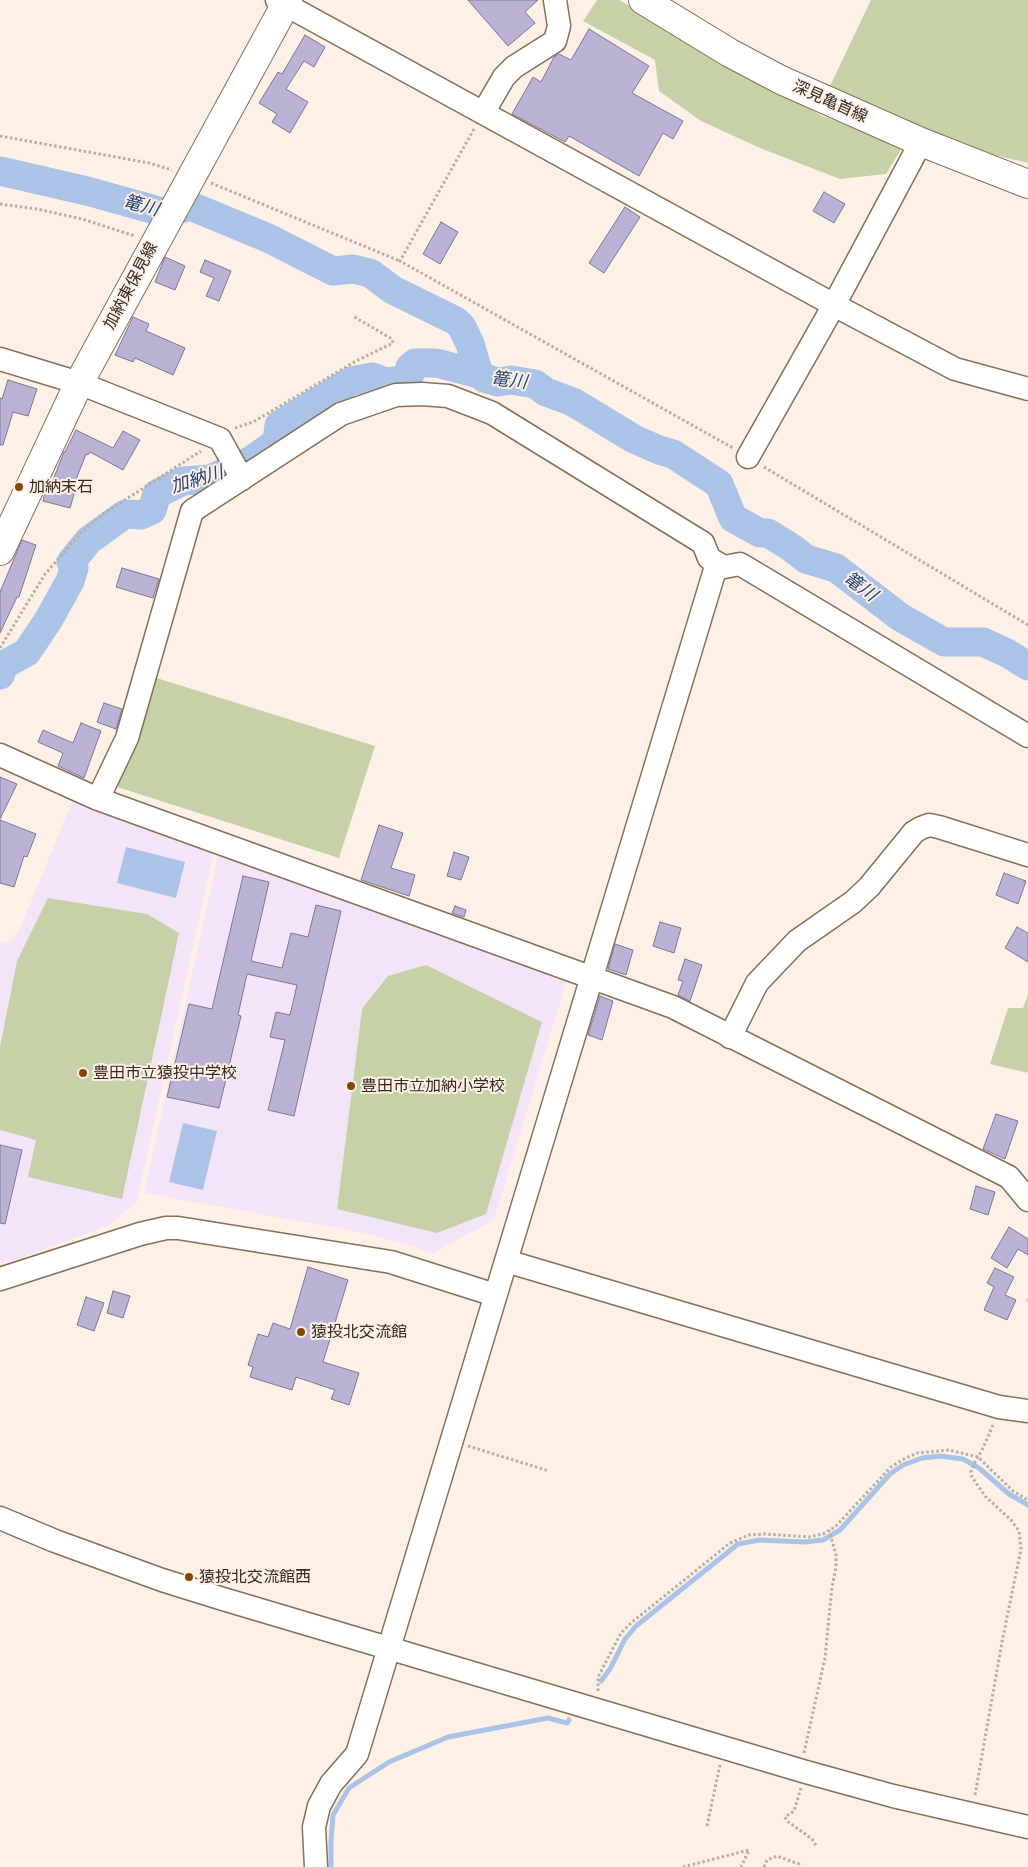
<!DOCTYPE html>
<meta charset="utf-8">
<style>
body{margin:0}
canvas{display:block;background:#fdf1e7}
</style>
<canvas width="1028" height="1867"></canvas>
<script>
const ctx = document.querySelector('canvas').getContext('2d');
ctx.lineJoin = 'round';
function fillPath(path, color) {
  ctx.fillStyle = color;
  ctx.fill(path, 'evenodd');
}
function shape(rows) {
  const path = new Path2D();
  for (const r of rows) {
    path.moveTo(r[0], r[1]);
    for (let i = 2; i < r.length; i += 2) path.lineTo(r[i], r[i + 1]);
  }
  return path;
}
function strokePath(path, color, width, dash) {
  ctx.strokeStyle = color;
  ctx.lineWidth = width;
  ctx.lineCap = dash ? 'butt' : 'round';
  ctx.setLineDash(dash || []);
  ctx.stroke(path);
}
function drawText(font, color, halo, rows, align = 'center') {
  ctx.font = font + ' Merriweather,"Noto Sans JP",serif';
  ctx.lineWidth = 4;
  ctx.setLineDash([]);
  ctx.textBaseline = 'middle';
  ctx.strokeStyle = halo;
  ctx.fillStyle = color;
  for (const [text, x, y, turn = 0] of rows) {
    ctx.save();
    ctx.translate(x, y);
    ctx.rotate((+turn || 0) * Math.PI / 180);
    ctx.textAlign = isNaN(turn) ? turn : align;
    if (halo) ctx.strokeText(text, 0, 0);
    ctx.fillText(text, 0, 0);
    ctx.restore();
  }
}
fillPath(shape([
 [74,797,215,847,137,1201,110,1225,12,1261,0,1263,0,942,7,944,18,933],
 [220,847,567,980,494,1220,433,1253,370,1234,144,1193]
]), '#f3e4f7');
fillPath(shape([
 [597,0,619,0,822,116,904,145,886,174,840,179,760,148,701,121,659,91,655,60,583,21],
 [871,0,1028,0,1028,163,948,144,882,108,829,88],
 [150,676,375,746,339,858,114,786],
 [48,898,147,914,179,933,122,1199,28,1177,36,1140,0,1130,0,1047,17,961],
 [426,965,542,1022,486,1214,437,1233,337,1209,362,1009,388,976],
 [1028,994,1028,1073,990,1064,1008,1008,1023,1008]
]), '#c7d1a8');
fillPath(shape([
 [126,847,185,862,176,898,117,883],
 [183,1123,217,1131,203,1190,169,1182]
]), '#aac3e7');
strokePath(shape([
 [601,1681,610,1669,625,1639,636,1626,738,1544,759,1540,805,1542,823,1540,840,1530,890,1474,903,1465,922,1458,940,1456,963,1459,979,1468,1009,1494,1028,1505],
 [331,1867,331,1841,333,1815,349,1788,389,1762,448,1737,548,1718,567,1723,569,1720]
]), '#aac3e7', 5);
strokePath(shape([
 [0,171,87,191,166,213,186,207,193,207,268,238,333,271,353,269,370,273,393,290,456,321,462,327,470,344,479,374,484,378,498,382,511,380,535,384,546,392,573,402,634,439,659,450,673,454,719,484,733,518,760,533,768,533,792,548,806,559,836,568,900,617,944,642,983,642,1007,653,1028,666],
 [0,675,4,665,27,652,49,619,70,581,74,568,71,562,89,540,125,514,141,515,152,510,157,494,183,481,210,479,250,461,277,442,279,425,351,381,372,377,386,382,404,380,410,374,410,367,415,363,436,363,479,374]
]), '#aac3e7', 29);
const building = shape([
 [468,0,538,0,525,12,535,23,508,46,468,0],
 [589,29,649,66,632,93,683,121,673,139,663,133,639,176,569,136,565,142,512,114,533,77,541,82,554,57,559,54,571,60,589,29],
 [305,35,325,47,314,67,304,61,286,89,308,102,290,133,272,122,277,114,259,103,278,72,282,74,305,35],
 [824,192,845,204,834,223,813,211,824,192],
 [625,207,640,217,604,273,589,263,625,207],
 [441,222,458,232,440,264,423,254,441,222],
 [165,257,185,266,175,290,155,282,165,257],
 [205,260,231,271,219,301,206,296,214,278,200,272,205,260],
 [133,317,149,324,146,331,185,348,173,375,135,358,133,362,115,355,133,317],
 [8,380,37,389,28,416,13,412,3,445,0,445,0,398,2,399,8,380],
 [76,430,113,448,123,431,140,440,123,470,90,452,88,455,86,454,72,490,75,491,70,508,43,501,45,492,49,484,51,485,64,452,65,452,76,430],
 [22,540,36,545,19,597,17,597,0,633,0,592,22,540],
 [122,568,159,579,153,598,116,587,122,568],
 [104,703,122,709,116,729,97,722,104,703],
 [81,723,101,731,84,778,58,766,63,753,38,742,43,730,73,743,81,723],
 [0,777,17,784,0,819,0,777],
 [0,820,36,834,27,857,24,856,14,887,0,883,0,820],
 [379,825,403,833,391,868,415,875,409,896,361,880,379,825],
 [454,852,469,857,461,880,447,876,454,852],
 [1004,873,1026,881,1018,904,996,895,1004,873],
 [243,876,269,882,251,961,282,968,291,933,308,937,316,905,341,911,294,1116,268,1110,285,1040,270,1037,276,1012,290,1015,297,985,247,974,238,1015,241,1016,219,1108,167,1097,189,1004,212,1009,243,876],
 [455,906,466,910,464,917,452,913,455,906],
 [660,922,681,928,674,953,653,946,660,922],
 [1017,927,1028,933,1028,962,1005,948,1017,927],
 [615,944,633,950,626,975,608,969,615,944],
 [685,959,702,965,690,1001,678,995,683,981,678,980,685,959],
 [600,996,613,1001,602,1040,588,1035,600,996],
 [996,1114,1018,1121,1005,1159,983,1149,996,1114],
 [0,1145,22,1150,5,1224,0,1223,0,1145],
 [976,1186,995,1192,988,1215,970,1209,976,1186],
 [1009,1227,1028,1239,1028,1255,1018,1249,1007,1268,991,1258,1009,1227],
 [308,1267,348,1280,323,1362,359,1373,349,1405,331,1399,335,1390,296,1377,292,1390,250,1377,253,1367,248,1365,258,1334,268,1337,273,1323,290,1329,308,1267],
 [995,1268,1014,1277,1005,1295,1016,1300,1007,1320,984,1310,994,1287,987,1283,995,1268],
 [113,1291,130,1296,123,1318,107,1313,113,1291],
 [86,1297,104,1303,94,1331,77,1325,86,1297]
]);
fillPath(building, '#bab3d5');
strokePath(building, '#7e7897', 1);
const minor = shape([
 [277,0,834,305,955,369,1028,389],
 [483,113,504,77,514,67,555,41,559,26,555,0],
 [0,359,79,383,220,439,242,479],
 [748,457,834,305,921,142],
 [0,755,98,799,673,1007,1009,1177,1028,1200],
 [98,799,127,738,192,511,341,414,396,395,422,394,448,396,492,413,703,543,709,558,717,563,724,567,740,564,1028,736],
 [730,1037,757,983,797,941,853,902,869,887,914,832,921,828,929,825,939,827,1028,855],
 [506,1261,999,1407,1028,1411],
 [0,1279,140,1234,166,1228,178,1228,391,1262,495,1295],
 [0,1518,55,1541,162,1580,223,1599,806,1772,893,1796,1028,1827],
 [316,1867,314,1827,319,1806,331,1784,357,1754,717,563]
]);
const major = shape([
 [643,0,730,53,781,80,921,142,1028,184],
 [0,551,79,383,288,0]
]);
strokePath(minor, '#886f57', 25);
strokePath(major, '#886f57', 30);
strokePath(shape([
 [474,129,400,261,733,448],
 [0,136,149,163,172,170],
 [211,183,400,261],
 [0,204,37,209,82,219,135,236],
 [235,428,253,422,356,361,393,343,392,339,353,316],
 [764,467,1028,625],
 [0,648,45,574,81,533,103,514,201,451],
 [1027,1301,1028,1300],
 [468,1446,549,1471],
 [598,1691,598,1677,621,1633,631,1623,730,1543,749,1535,764,1534,809,1537,823,1534,835,1527,891,1467,904,1459,917,1453,949,1450,978,1457,1013,1491,1028,1500],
 [804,1753,825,1658,832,1587,836,1567,836,1555,829,1530],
 [801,1788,794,1811,785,1817,787,1821,812,1839,817,1847],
 [975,1795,1002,1642,1021,1549,1019,1531,1011,1520,985,1496,972,1477,971,1472,975,1462,983,1448,993,1425],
 [707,1826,720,1765],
 [683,1867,749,1850,741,1867],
 [764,1867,767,1860,777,1856,799,1864,800,1867]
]), '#b9aea4', 3, [2.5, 2.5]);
strokePath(minor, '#fff', 22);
strokePath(major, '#fff', 28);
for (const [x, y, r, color] of [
 [19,487,5,"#844705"],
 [83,1073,5,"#844705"],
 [351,1086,5,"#844705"],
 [301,1332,5,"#844705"],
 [189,1577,5,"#844705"]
]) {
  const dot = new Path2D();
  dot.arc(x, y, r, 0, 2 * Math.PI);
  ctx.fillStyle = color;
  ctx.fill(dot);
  strokePath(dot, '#fdf1e7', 2);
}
drawText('16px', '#362b21', '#fdf1e7', [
 ["深見亀首線",830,102,24],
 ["加納東保見線",131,286,-62]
]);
drawText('16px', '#362b21', '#fdf1e7', [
 ["加納末石",29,487],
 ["豊田市立猿投中学校",93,1073],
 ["豊田市立加納小学校",361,1086],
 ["猿投北交流館",311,1332],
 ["猿投北交流館西",199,1577]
], 'left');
drawText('italic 18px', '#234472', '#fdf1e7', [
 ["篭川",141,206,15],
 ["篭川",509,381,7],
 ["加納川",197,480,-17],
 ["篭川",860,587,37]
]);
</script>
